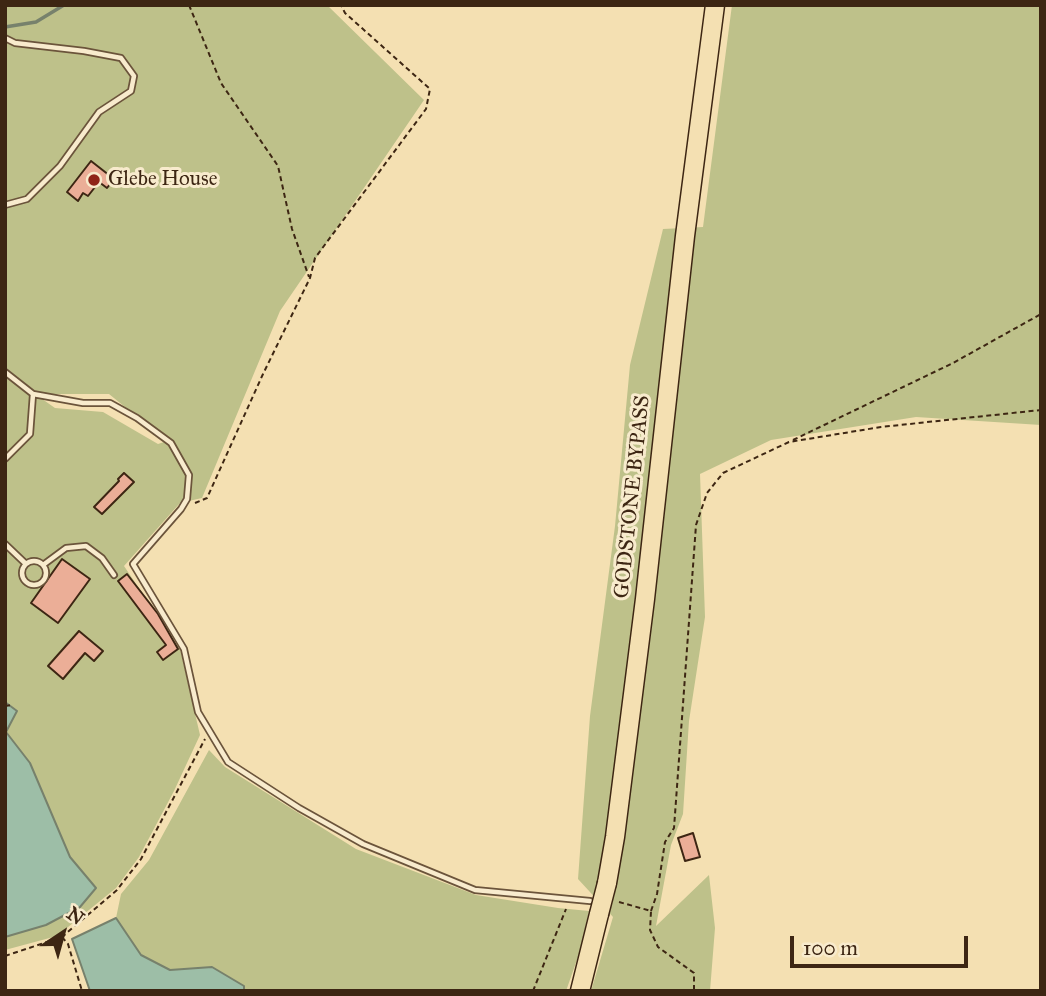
<!DOCTYPE html>
<style>
body{margin:0}
#map{position:relative;width:1046px;height:996px;overflow:hidden;background:#f4e0b2;font-family:"IM FELL Great Primer",serif}
canvas{display:block}
.frame{position:absolute;inset:0;border:7px solid #3d2613;pointer-events:none}
.north{position:absolute;left:28px;top:898px;width:70px;height:70px;-webkit-text-stroke:5px #f8ebcd;paint-order:stroke;rotate:36deg;font-size:19px;font-weight:700;line-height:28px;text-align:center;color:#3d2613}
.north::after{content:'';display:block;margin:auto;width:24px;height:32px;background:#3d2613;clip-path:polygon(50% 0,100% 100%,50% 72%,0 100%)}
.scale{position:absolute;left:790px;top:936px;width:178px;height:32px;box-sizing:border-box;border:4px solid #3d2613;border-top:0;padding-left:9px;font-size:21px;line-height:24px;white-space:nowrap;color:#3d2613;-webkit-text-stroke:5px #f8ebcd;paint-order:stroke}
</style>
<div id="map">
<canvas width="1046" height="996"></canvas>
<div class="frame"></div>
<div class="north">N</div>
<div class="scale">100 m</div>
</div>
<script>
const ctx = document.querySelector('canvas').getContext('2d');
ctx.lineJoin = 'round';
function fillPath(path, color) {
  ctx.fillStyle = color;
  ctx.fill(path, 'evenodd');
}
function shape(rows) {
  const path = new Path2D();
  for (const r of rows) {
    if (r.length === 3) {
      path.moveTo(r[0] + r[2], r[1]);
      path.arc(r[0], r[1], r[2], 0, 2 * Math.PI);
      continue;
    }
    path.moveTo(r[0], r[1]);
    for (let i = 2; i < r.length; i += 2) path.lineTo(r[i], r[i + 1]);
  }
  return path;
}
function strokePath(path, color, width, dash) {
  ctx.strokeStyle = color;
  ctx.lineWidth = width;
  ctx.lineCap = dash ? 'butt' : 'round';
  ctx.setLineDash(dash || []);
  ctx.stroke(path);
}
function drawText(font, color, halo, rows, align = 'center') {
  ctx.font = font + ' "IM FELL Great Primer",serif';
  ctx.lineWidth = 6;
  ctx.setLineDash([]);
  ctx.textBaseline = 'middle';
  ctx.strokeStyle = halo;
  ctx.fillStyle = color;
  for (const [text, x, y, turn = 0] of rows) {
    ctx.save();
    ctx.translate(x, y);
    ctx.rotate((+turn || 0) * Math.PI / 180);
    ctx.textAlign = isNaN(turn) ? turn : align;
    if (halo) ctx.strokeText(text, 0, 0);
    ctx.fillText(text, 0, 0);
    ctx.restore();
  }
}
fillPath(shape([
 [5,5,327,5,424,100,280,311,202,498,180,503,124,566,180,649,200,735,174,791,139,857,116,888,57,936,5,950],
 [35,394,109,394,167,441,158,444,103,412,55,408],
 [732,5,1041,5,1041,425,916,417,771,440,700,474,705,617,689,721,683,814,671,845,656,926,709,875,715,928,710,991,591,991,613,917,578,879,590,716,615,526,630,365,663,229,703,227],
 [209,750,225,767,356,849,476,895,558,908,589,911,579,954,566,991,244,991,244,986,212,967,170,970,141,955,116,918,121,894,149,860]
]), '#bec18a');
const water = shape([
 [5,702,17,711,6,732,30,763,70,857,96,888,80,907,46,925,5,937,5,702],
 [116,918,141,955,170,970,212,967,244,986,244,991,90,991,72,939,116,918]
]);
fillPath(water, '#9dbea7');
strokePath(water, '#77816c', 2);
strokePath(shape([
 [5,27,36,22,64,5]
]), '#77816c', 3.5);
const building = shape([
 [91,161,114,179,107,188,99,182,88,196,83,193,78,201,67,192,91,161],
 [124,473,134,482,102,514,94,507,119,481,118,479,124,473],
 [62,559,90,579,58,623,31,603,62,559],
 [127,574,158,614,178,649,163,660,157,652,166,645,118,581,127,574],
 [79,631,103,651,94,661,85,653,63,679,48,666,79,631],
 [693,833,700,857,685,861,678,838,693,833]
]);
fillPath(building, '#ebae97');
strokePath(building, '#3d2613', 2);
const lane = shape([
 [5,38,15,43,84,51,121,58,134,76,131,91,99,112,60,166,27,199,5,205],
 [5,372,33,394,83,403,110,403,137,418,171,443,189,475,187,499,181,509,133,564,184,649,198,712,228,762,299,808,363,844,475,890,590,901],
 [5,459,30,434,33,394],
 [5,544,26,564],
 [34,573,12],
 [43,565,66,548,86,546,102,558,114,575]
]);
const highway = shape([
 [607,883,615,837,645,599,685,236,715,5],
 [580,991,599,914]
]);
strokePath(lane, '#6b543b', 8);
strokePath(highway, '#3d2613', 21);
strokePath(shape([
 [189,5,221,83,278,166,292,229,309,277],
 [793,440,953,363,1041,314],
 [195,503,207,498,263,374,310,278,315,258,426,109,430,89,345,13,341,5],
 [5,706,11,705],
 [619,902,651,911,650,930,658,947,694,973,694,991],
 [651,911,657,894,665,842,674,828,696,525,707,493,723,473,789,442,881,427,1041,410],
 [62,937,68,944,82,991],
 [5,956,62,937,117,890,141,859,205,739],
 [533,991,566,909]
]), '#3d2613', 2, [5, 3.5]);
strokePath(lane, '#f8ebcd', 4.5);
strokePath(highway, '#f4e0b2', 18);
const highwayBridge = shape([
 [599,914,607,883]
]);
strokePath(highwayBridge, '#3d2613', 21, []);
strokePath(highwayBridge, '#f4e0b2', 18);
for (const [x, y, r, color] of [
 [94,180,7,"#8f2418"]
]) {
  const dot = new Path2D();
  dot.arc(x, y, r, 0, 2 * Math.PI);
  ctx.fillStyle = color;
  ctx.fill(dot);
  strokePath(dot, '#f8ebcd', 2.5);
}
drawText('21px', '#3d2613', '#f8ebcd', [
 ["Glebe House",108,180]
], 'left');
drawText('21px', '#3d2613', '#f8ebcd', [
 ["GODSTONE BYPASS",633,497,-84]
]);
</script>
